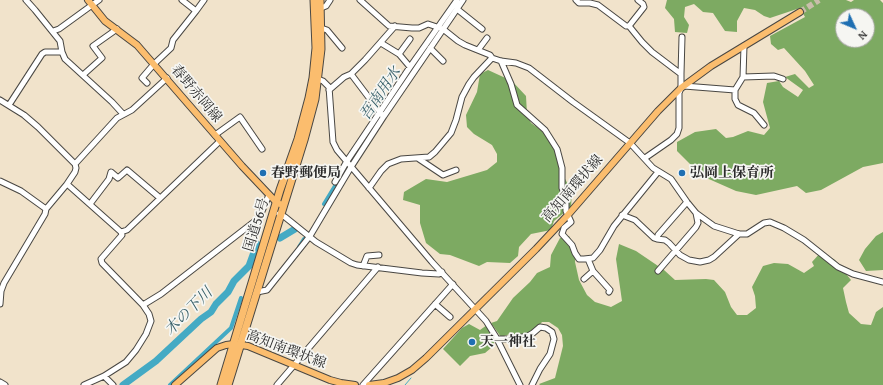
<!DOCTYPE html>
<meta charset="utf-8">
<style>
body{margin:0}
#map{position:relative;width:883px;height:385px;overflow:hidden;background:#f1e3cb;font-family:"Gentium Book Plus",serif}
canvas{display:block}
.north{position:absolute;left:835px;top:8px;width:40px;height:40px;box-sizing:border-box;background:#f6f6f2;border:1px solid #a5a5a2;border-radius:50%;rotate:134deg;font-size:11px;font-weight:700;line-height:16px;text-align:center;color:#2b2b2b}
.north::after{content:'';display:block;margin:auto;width:14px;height:18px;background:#1f6fb2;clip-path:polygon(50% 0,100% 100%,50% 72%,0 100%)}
</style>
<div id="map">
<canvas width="883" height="385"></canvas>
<div class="north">N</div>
</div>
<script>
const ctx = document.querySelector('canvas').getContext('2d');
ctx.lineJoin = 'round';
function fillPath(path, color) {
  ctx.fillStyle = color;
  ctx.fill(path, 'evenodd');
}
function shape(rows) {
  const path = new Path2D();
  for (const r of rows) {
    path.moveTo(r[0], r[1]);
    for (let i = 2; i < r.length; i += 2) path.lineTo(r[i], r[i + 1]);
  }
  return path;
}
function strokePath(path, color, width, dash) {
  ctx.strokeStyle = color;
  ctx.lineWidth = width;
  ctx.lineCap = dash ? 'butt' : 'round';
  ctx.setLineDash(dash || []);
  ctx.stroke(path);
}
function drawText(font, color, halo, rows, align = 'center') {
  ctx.font = font + ' "Gentium Book Plus","Noto Serif JP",serif';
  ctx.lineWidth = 3.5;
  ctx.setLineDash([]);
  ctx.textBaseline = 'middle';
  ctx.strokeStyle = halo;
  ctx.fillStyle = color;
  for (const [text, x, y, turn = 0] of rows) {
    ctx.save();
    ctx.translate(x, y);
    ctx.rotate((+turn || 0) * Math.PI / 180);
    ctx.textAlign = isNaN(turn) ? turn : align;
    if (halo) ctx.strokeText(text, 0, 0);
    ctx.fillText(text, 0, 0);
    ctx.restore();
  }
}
fillPath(shape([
 [667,0,846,0,851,2,854,0,880,0,883,3,883,163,863,167,821,190,806,193,797,186,756,195,736,191,702,176,677,151,677,142,695,132,716,129,726,138,733,137,748,131,764,135,770,128,763,102,767,83,779,81,783,87,798,97,803,90,785,77,795,74,809,88,814,85,805,71,784,48,778,50,771,44,770,36,805,17,800,8,770,18,764,16,755,10,744,8,737,21,737,32,725,31,713,13,703,12,694,4,685,7,684,17,689,25,687,33,675,32,674,19,665,8],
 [843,16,867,16,867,40,843,40],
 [488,70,512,81,526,96,527,114,531,123,545,133,558,150,563,175,572,192,571,207,554,221,551,230,531,234,519,247,518,256,510,263,487,262,479,266,450,255,440,254,426,243,420,223,420,205,403,200,404,192,426,179,447,182,487,170,497,162,497,154,492,145,474,134,467,127,466,115,477,92,480,74],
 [883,232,883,270,866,271,859,260,865,249,876,236],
 [569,236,576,249,575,262,579,280,587,295,595,302,611,307,622,301,616,259,619,244,636,251,664,270,675,280,706,279,714,280,725,292,731,307,737,315,747,315,756,308,755,296,752,287,763,266,774,263,788,264,804,273,814,266,812,262,821,252,835,260,851,280,843,288,846,302,849,313,861,324,871,325,876,312,883,307,883,385,540,385,539,384,555,378,563,346,562,335,558,328,549,322,542,322,534,331,523,337,510,334,501,337,491,323,497,321,513,298,530,282,537,273,550,267,551,255,560,238],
 [469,324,480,330,487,325,496,339,491,348,485,353,470,356,460,366,443,349,462,328]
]), '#7daa62');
strokePath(shape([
 [405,385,411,378]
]), '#44aac4', 1);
strokePath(shape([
 [397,90,433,38],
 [348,165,370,131],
 [324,204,338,181],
 [299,247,304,239],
 [170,385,231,328,241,298]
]), '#44aac4', 4);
strokePath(shape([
 [280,238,295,229],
 [123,385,156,361,201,319,211,312,216,304,228,292,234,281,249,266,257,244]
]), '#44aac4', 7);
strokePath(shape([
 [800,12,819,0]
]), '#c9beab', 6, [6, 3]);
const minor = shape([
 [360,0,389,26,412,28,419,28,428,24,443,29,458,41,465,45,490,55,492,58,501,61,516,63,529,68,573,102,630,143,653,168,671,179,687,202,696,213,714,226,739,234,747,234,764,223,770,222,784,228,804,240,838,267,853,274,883,282],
 [576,0,579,3,590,3,598,5,626,26,629,26,642,42,652,52,681,74,681,88,679,93,679,128,677,134,671,140,645,158],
 [321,8,326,6,330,0],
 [457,9,482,29],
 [196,11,204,0],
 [629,26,644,7,643,4,638,0],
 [321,28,327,30,342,48],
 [53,31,59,29,99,0],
 [381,43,399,54,410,67],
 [744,46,743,77,735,90,735,99,738,105,754,113,764,125],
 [430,48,443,61],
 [478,50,487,38],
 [62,52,65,59,112,102,123,114],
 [399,54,410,39],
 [501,61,511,84,517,105,545,130,557,149,562,168,562,188,566,198,566,211,571,222,564,228,562,234,572,245,575,253,579,259,584,259,593,258,600,250,614,226,658,172],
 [351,74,365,60,395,26],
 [681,74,682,37],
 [83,75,102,58,93,46,117,29],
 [743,77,774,76,783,79],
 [315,78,323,81,329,87,333,142,337,150,432,262,486,321,496,337,520,385],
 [147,83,142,78,154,64,171,48,173,40,196,11,182,0],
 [684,86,735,90],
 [329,90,344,77,351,74,382,115],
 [0,100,24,115,38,127,75,164,76,168,75,172,67,184,46,209,45,214,4,283,1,291,0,304],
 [9,105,42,54,45,52,62,52,60,41,35,10,26,0],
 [215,135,240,117,262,149],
 [419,159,443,175,456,170],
 [75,164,117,118,132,110,167,78],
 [0,181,21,191,46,209],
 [335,182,347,161,410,67,457,0],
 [67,184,121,232],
 [369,188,381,171,388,164,401,159,429,157,435,152,451,133,456,120,462,97,469,84,474,77,492,58],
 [90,204,109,179,111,172,118,178,127,170,160,198],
 [279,214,285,217,316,242,351,263,357,265,422,273,439,274,442,272],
 [622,215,635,220,654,238,657,239,658,235,687,202],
 [121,232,127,230,220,141],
 [657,239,665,240,669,243,680,255,689,260,700,262,709,260,714,257,739,234],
 [363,266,367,256,379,255],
 [593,271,610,290,609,292],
 [658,271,696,227,698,223,696,213],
 [584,279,593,271,588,259],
 [257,292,267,290,310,236,351,167,384,116,463,0],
 [435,304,450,317],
 [143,305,161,294,259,218,269,195],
 [497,339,512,339,528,336,533,333,540,327,546,328,552,332,554,339,550,354,540,369,532,385],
 [104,376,113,385],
 [0,382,5,385],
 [84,385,104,376,126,362,136,350,146,334,151,321,149,314,143,305,102,263,101,259,122,235,121,232],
 [277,385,378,267],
 [363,385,453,284]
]);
const major = shape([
 [88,0,105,21,137,45,242,166,277,203,283,205],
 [175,385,217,348,226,345,234,344,248,346,330,380,341,383,355,385],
 [369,385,384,383,398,378,412,370,426,358,536,249,567,216,658,111,681,88,711,66,800,12]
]);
const highway = shape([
 [221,385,280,190,298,139,309,98,313,78,316,48,314,0],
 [228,385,304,140,315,99,321,49,320,0]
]);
strokePath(minor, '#494743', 7);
strokePath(major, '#494743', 8);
strokePath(highway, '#494743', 9);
strokePath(minor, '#fff', 5);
strokePath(major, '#fbbd6e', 6);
strokePath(highway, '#fbbd6e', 7);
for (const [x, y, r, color] of [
 [263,173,4,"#1f6fb2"],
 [682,173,4,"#1f6fb2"],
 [472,342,4,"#1f6fb2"]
]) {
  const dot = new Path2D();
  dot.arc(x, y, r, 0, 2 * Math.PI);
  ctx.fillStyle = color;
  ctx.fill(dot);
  strokePath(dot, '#f6f6f2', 1.5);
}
drawText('14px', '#2b2b2b', '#f6f6f2', [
 ["春野赤岡線",196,94,50],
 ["高知南環状線",573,189,-49],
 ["国道56号",257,225,-73],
 ["高知南環状線",286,350,21]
]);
drawText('bold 14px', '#2b2b2b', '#f6f6f2', [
 ["春野郵便局",271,173],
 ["弘岡上保育所",690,173],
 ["天一神社",480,342]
], 'left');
drawText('italic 15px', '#355e68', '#f6f6f2', [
 ["吾南用水",381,94,-56],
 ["木の下川",189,312,-45]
]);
</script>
